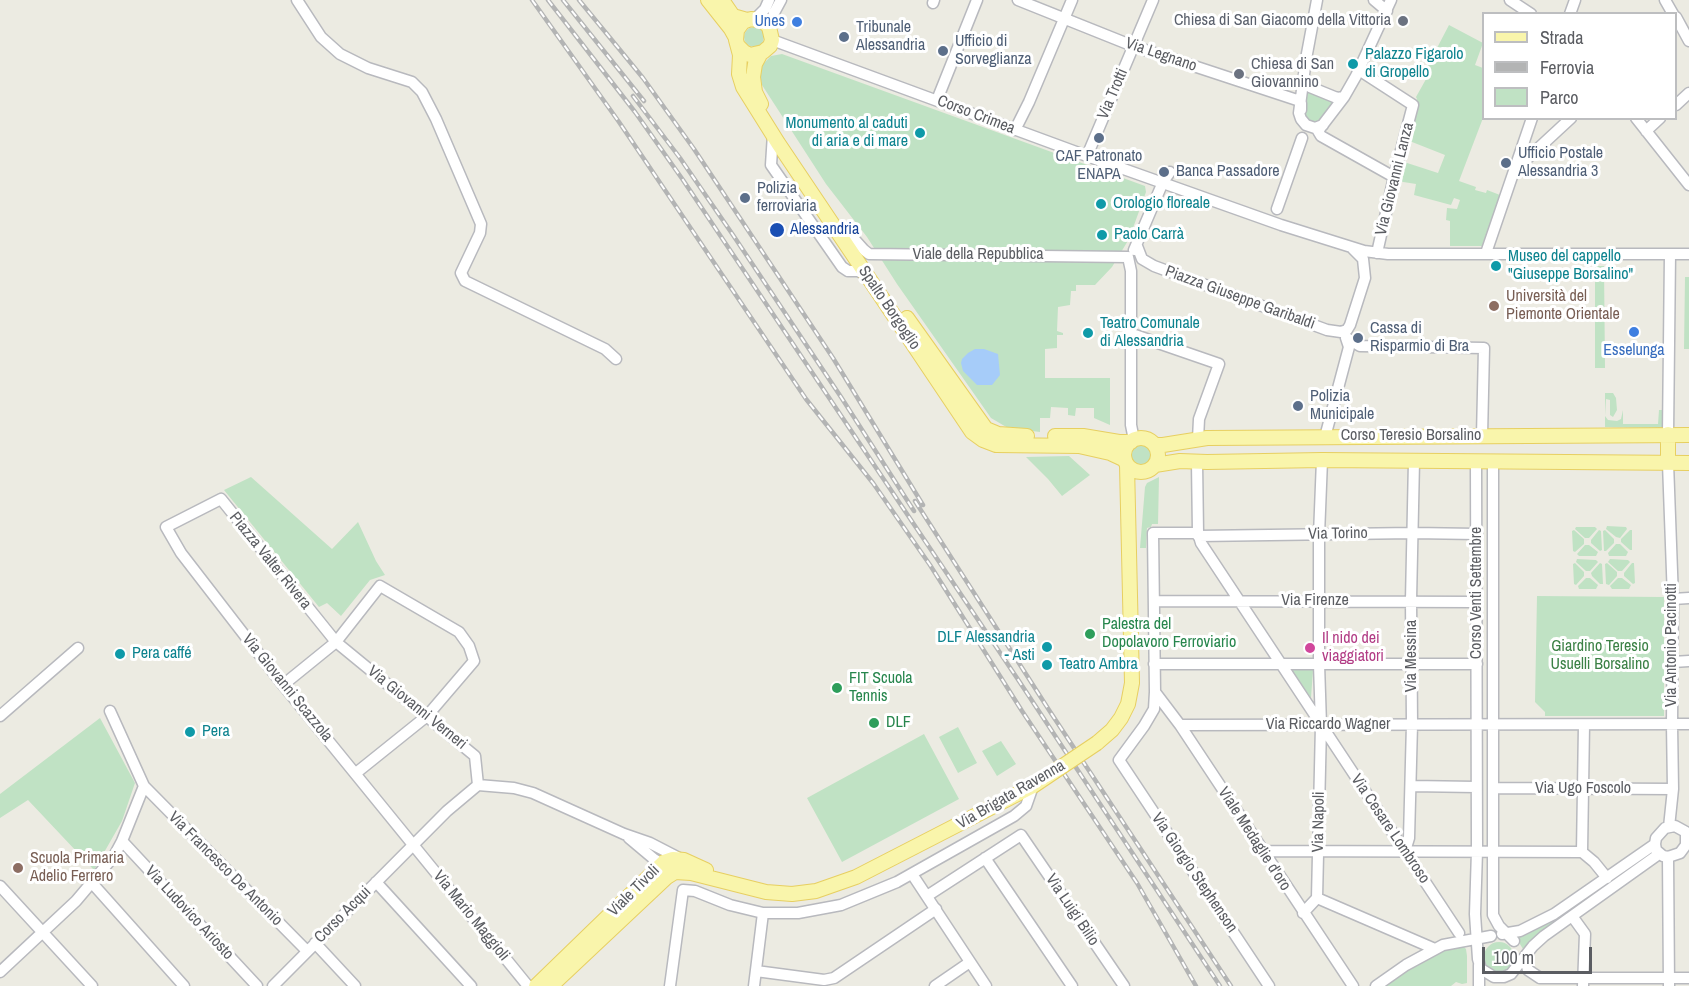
<!DOCTYPE html>
<meta charset="utf-8">
<style>
body{margin:0}
#map{position:relative;width:1689px;height:986px;overflow:hidden;background:#ecebe2;font-family:"Archivo Narrow",sans-serif}
canvas{display:block}
.legend{position:absolute;left:1482px;top:12px;width:195px;height:108px;box-sizing:border-box;background:#fff;border:2px solid #bdbec0;margin:0;padding:8px 10px;list-style:none;font-size:18px;color:#5b5d62}
.legend li{display:flex;align-items:center;gap:12px;height:30px}
.legend b{width:30px;border:2px solid #bdbec0}
.scale{position:absolute;left:1482px;top:947px;width:110px;height:27px;box-sizing:border-box;border:3px solid #5b5d62;border-top:0;padding-left:8px;font-size:18px;line-height:21px;white-space:nowrap;color:#5b5d62;-webkit-text-stroke:4px #fff;paint-order:stroke}
</style>
<div id="map">
<canvas width="1689" height="986"></canvas>
<ul class="legend">
<li><b style="height:8px;background:#f9f5ab"></b>Strada</li>
<li><b style="height:8px;background:#b3b4b4"></b>Ferrovia</li>
<li><b style="height:16px;background:#c0e2c4"></b>Parco</li>
</ul>
<div class="scale">100 m</div>
</div>
<script>
const ctx = document.querySelector('canvas').getContext('2d');
ctx.lineJoin = 'round';
function fillPath(path, color) {
  ctx.fillStyle = color;
  ctx.fill(path, 'evenodd');
}
function shape(rows) {
  const path = new Path2D();
  for (const r of rows) {
    if (r.length === 3) {
      path.moveTo(r[0] + r[2], r[1]);
      path.arc(r[0], r[1], r[2], 0, 2 * Math.PI);
      continue;
    }
    path.moveTo(r[0], r[1]);
    for (let i = 2; i < r.length; i += 2) path.lineTo(r[i], r[i + 1]);
  }
  return path;
}
function strokePath(path, color, width, dash) {
  ctx.strokeStyle = color;
  ctx.lineWidth = width;
  ctx.lineCap = dash ? 'butt' : 'round';
  ctx.setLineDash(dash || []);
  ctx.stroke(path);
}
function drawText(font, color, halo, rows, align = 'center') {
  ctx.font = font + ' "Archivo Narrow",sans-serif';
  ctx.lineWidth = 6;
  ctx.setLineDash([]);
  ctx.textBaseline = 'middle';
  ctx.strokeStyle = halo;
  ctx.fillStyle = color;
  for (const [text, x, y, turn = 0] of rows) {
    ctx.save();
    ctx.translate(x, y);
    ctx.rotate((+turn || 0) * Math.PI / 180);
    ctx.textAlign = isNaN(turn) ? turn : align;
    if (halo) ctx.strokeText(text, 0, 0);
    ctx.fillText(text, 0, 0);
    ctx.restore();
  }
}
fillPath(shape([
 [1449,25,1483,43,1475,65,1483,68,1483,118,1459,181,1476,187,1475,190,1486,193,1487,190,1500,195,1482,246,1450,246,1450,221,1446,220,1447,208,1457,209,1460,200,1454,198,1451,205,1414,195,1416,184,1397,181,1401,161,1438,173,1445,155,1407,140,1417,99,1416,97,1430,72,1426,69],
 [754,37,10],
 [782,54,1145,186,1146,192,1129,239,1112,267,1095,285,1076,285,1076,291,1071,291,1070,305,1058,307,1057,331,1063,333,1063,335,1057,335,1057,348,1045,349,1045,378,1110,378,1110,425,1094,418,1094,408,1076,408,1075,416,1068,415,1068,408,1051,407,1050,418,1040,418,1040,432,1008,428,991,418,897,284,867,237,826,184,762,85,760,75,763,64,771,56],
 [1305,87,1338,100,1322,120,1314,124,1304,118],
 [1595,266,1604,266,1605,368,1595,368],
 [1685,277,1689,277,1689,349,1684,349],
 [1605,393,1613,393,1616,398,1617,410,1613,417,1610,415,1610,400,1606,399,1605,416,1608,420,1617,421,1621,419,1623,410,1623,424,1658,424,1659,410,1662,410,1662,428,1605,427],
 [1142,455,11],
 [1069,456,1090,475,1062,496,1048,479,1026,457],
 [251,477,332,549,358,522,376,561,385,575,370,580,341,616,327,603,319,607,224,490],
 [1159,477,1158,524,1152,524,1151,527,1147,528,1146,548,1140,548,1145,487,1147,483],
 [1607,526,1626,527,1627,529,1620,538,1616,537,1606,529],
 [1576,527,1595,527,1597,529,1589,538,1585,538,1575,529],
 [1574,530,1584,539,1584,544,1575,552,1573,551,1572,531],
 [1599,530,1601,531,1602,550,1600,551,1591,543,1591,540],
 [1605,530,1614,539,1614,543,1606,551,1604,551,1603,531],
 [1630,530,1632,530,1632,550,1630,550,1621,542,1621,539],
 [1616,544,1620,544,1628,552,1626,556,1609,556,1608,553],
 [1585,545,1589,545,1598,552,1596,556,1579,556,1577,554],
 [1577,559,1596,560,1598,562,1590,571,1586,571,1576,562],
 [1610,559,1628,560,1630,562,1622,571,1618,571,1608,562],
 [1575,563,1584,572,1584,576,1576,585,1574,584,1573,564],
 [1600,563,1602,564,1603,584,1600,584,1592,576,1591,573],
 [1607,563,1617,572,1617,576,1609,585,1606,584,1605,564],
 [1632,563,1634,563,1635,583,1633,584,1624,576,1624,573],
 [1586,578,1590,578,1598,585,1596,589,1579,589,1578,586],
 [1618,578,1622,578,1631,585,1629,589,1612,589,1610,586],
 [1537,596,1664,597,1664,716,1545,716,1545,712,1535,702],
 [1290,669,1313,670,1311,698],
 [100,718,135,783,122,821,94,870,28,800,0,818,0,794],
 [958,727,977,763,958,773,939,737],
 [924,734,959,799,842,862,807,798],
 [1001,741,1016,764,997,776,982,751],
 [1604,886,1603,890,1541,931,1523,949,1515,936],
 [1499,957,15],
 [1444,946,1463,946,1466,949,1467,956,1467,983,1462,984,1456,982,1451,986,1378,986]
]), '#c0e2c4');
fillPath(shape([
 [975,349,984,349,998,354,1000,375,992,385,977,385,963,371,961,363,962,359,968,353]
]), '#a6ccf9');
const minor = shape([
 [297,0,321,37,340,54,368,68,412,82,422,92,436,119,481,224,480,233,461,273,465,281,605,349,616,359],
 [1018,0,1133,46,1297,100,1301,103,1301,110],
 [1317,0,1306,59,1299,113,1301,119,1306,125,1315,128,1323,125],
 [1374,0,1387,11],
 [1391,0,1356,76,1344,97,1318,131,1321,136,1394,177],
 [1510,0,1531,14],
 [1665,0,1673,14],
 [933,3,934,0],
 [1570,14,1575,0],
 [1676,17,1689,41],
 [755,19,765,9,769,0],
 [770,29,774,13,781,0],
 [772,40,1087,156,1281,225,1364,251,1388,254,1689,254],
 [1359,70,1413,105,1394,177,1377,253],
 [1304,75,1305,81,1310,87,1337,98,1344,97],
 [937,100,977,0],
 [1676,105,1689,93],
 [1636,118,1689,185],
 [1015,130,1029,102,1072,0],
 [1646,131,1660,118],
 [773,134,771,165,842,267,848,271,858,271,866,275],
 [1087,156,1153,0],
 [1517,168,1571,118],
 [1277,209,1302,138],
 [847,231,864,250,869,254,1128,257,1131,271,1131,425,1133,435,1139,439],
 [1137,246,1142,259,1154,266,1327,330,1341,332,1347,330,1350,325,1365,278,1363,259,1353,249],
 [1134,250,1163,182,1170,172],
 [1486,253,1532,118],
 [1132,334,1219,364,1199,419,1198,439],
 [1347,338,1360,346,1484,348,1482,436],
 [1668,434,1670,254],
 [1325,437,1349,347,1346,338],
 [1322,460,1319,535,1319,664,1477,664],
 [1197,462,1198,533,1201,543,1459,933],
 [1476,462,1477,851,1475,914,1478,959,1481,969,1494,977,1504,977,1511,974,1533,946,1544,936,1659,854],
 [1493,462,1493,915,1499,926,1514,941],
 [1668,463,1673,599,1672,724,1673,789,1669,827],
 [1198,533,1153,533,1155,692,1154,709,1144,726,1119,760,1269,986],
 [1198,536,1413,533,1477,534],
 [1673,599,1689,598],
 [1154,601,1477,602],
 [1673,662,1689,661],
 [1154,664,1319,664,1321,725,1317,898,1303,913],
 [283,685,336,642,380,586,459,632,469,646,474,661,427,716,356,773],
 [1155,692,1180,725,1353,986],
 [0,716,78,648],
 [1180,725,1689,724],
 [478,785,475,756,336,642,221,499,166,527,181,553,283,685,528,986],
 [144,786,307,951],
 [1411,786,1476,787],
 [1493,788,1673,789],
 [1675,826,1686,832,1686,845,1680,853,1668,857,1663,856,1656,850,1655,844,1656,838,1665,828,1675,826],
 [629,838,654,859,667,867],
 [122,841,257,986],
 [1262,851,1582,852,1594,862,1607,878],
 [1405,851,1409,838,1412,724,1411,600,1414,461],
 [1582,852,1584,725],
 [1668,857,1669,986],
 [985,858,1072,986],
 [912,874,986,986],
 [376,882,471,986],
 [92,883,184,986],
 [0,886,92,986],
 [927,896,1021,835,1124,986],
 [1317,898,1435,949],
 [1572,916,1585,934,1583,986],
 [1502,934,1520,931,1554,914,1655,844],
 [315,943,355,986],
 [1528,955,1526,963,1528,970,1540,978,1689,978],
 [756,971,824,980,834,978,936,909],
 [0,972,76,901,114,856,122,841,144,786,110,711],
 [273,986,447,811,478,785,514,788,533,793,624,834,650,843,681,859],
 [670,986,683,890,695,891,730,905,763,913,798,913,841,905,897,882,1014,816,1026,806,1033,786],
 [754,986,763,913],
 [935,986,970,962],
 [1376,986,1406,965,1443,945,1491,936],
 [1479,986,1479,965]
]);
const major = shape([
 [708,0,731,29,736,38],
 [722,0,733,16,747,20],
 [738,46,744,52,750,55,763,52,770,46,772,40,769,27,763,21,751,19,743,22,737,30,736,40,740,55,739,74,743,87,778,143,972,432,983,440,996,445,1079,446,1110,453,1125,460],
 [761,53,755,64,753,77,755,92,761,104],
 [907,318,986,429,998,434,1027,436],
 [1055,436,1083,436,1119,442,1131,442],
 [1141,455,17],
 [1155,445,1163,445,1207,438,1689,435],
 [1668,463,1668,434],
 [1155,465,1180,461,1207,462,1322,460,1689,463],
 [1097,743,1112,730,1121,718,1128,704,1132,683,1127,465],
 [536,986,664,862,673,859,684,860,706,870],
 [551,986,667,877,675,872,691,873,766,892,792,894,816,891,856,877,1033,786]
]);
strokePath(minor, '#b8b9be', 13);
strokePath(major, '#e7cf61', 16);
strokePath(minor, '#fff', 10);
strokePath(major, '#f9f5ab', 14);
const rail = shape([
 [532,0,619,122,806,399,873,483,930,565,1022,711,1137,883,1196,986],
 [548,0,635,112,683,180,1019,681,1220,986],
 [563,0,644,101],
 [579,0,643,78,694,149,833,358,923,505],
 [633,96,680,158,733,235,841,397,914,511],
 [915,501,1049,710,1231,986]
]);
strokePath(rail, '#b3b4b4', 4.5);
strokePath(rail, '#fff', 2, [7]);
const majorBridge = shape([
 [1033,786,1097,743]
]);
strokePath(majorBridge, '#e7cf61', 16, []);
strokePath(majorBridge, '#f9f5ab', 14);
for (const [x, y, r, color] of [
 [1403,21,6,"#6b7280"],
 [797,22,6,"#3f7fe0"],
 [844,37,6,"#5c6f8a"],
 [943,51,6,"#5c6f8a"],
 [1353,64,6,"#0f9aa8"],
 [1239,74,6,"#6b7280"],
 [920,133,6,"#0f9aa8"],
 [1099,138,6,"#5c6f8a"],
 [1506,163,6,"#5c6f8a"],
 [1164,172,6,"#5c6f8a"],
 [745,198,6,"#5c6f8a"],
 [1101,204,6,"#0f9aa8"],
 [777,230,8,"#1a4fb4"],
 [1102,235,6,"#0f9aa8"],
 [1496,266,6,"#0f9aa8"],
 [1494,306,6,"#8d6e63"],
 [1634,332,6,"#3f7fe0"],
 [1088,333,6,"#0f9aa8"],
 [1358,338,6,"#5c6f8a"],
 [1298,406,6,"#5c6f8a"],
 [1090,634,6,"#2e9e5b"],
 [1047,647,6,"#0f9aa8"],
 [1310,648,6,"#d1479c"],
 [120,654,6,"#0f9aa8"],
 [1047,665,6,"#0f9aa8"],
 [837,688,6,"#2e9e5b"],
 [874,723,6,"#2e9e5b"],
 [190,732,6,"#0f9aa8"],
 [18,868,6,"#8d6e63"]
]) {
  const dot = new Path2D();
  dot.arc(x, y, r, 0, 2 * Math.PI);
  ctx.fillStyle = color;
  ctx.fill(dot);
  strokePath(dot, '#fff', 2);
}
drawText('16px', '#5b616d', '#fff', [
 ["Chiesa di San Giacomo della Vittoria",1391,21],
 ["Chiesa di San",1251,65,"left"],
 ["Giovannino",1251,83,"left"]
], 'right');
drawText('16px', '#366cbe', '#fff', [
 ["Unes",785,22],
 ["Esselunga",1634,351,"center"]
], 'right');
drawText('16px', '#4e5e75', '#fff', [
 ["Tribunale",856,28],
 ["Alessandria",856,46],
 ["Ufficio di",955,42],
 ["Sorveglianza",955,60],
 ["Ufficio Postale",1518,154],
 ["Alessandria 3",1518,172],
 ["CAF Patronato",1099,157,"center"],
 ["ENAPA",1099,175,"center"],
 ["Banca Passadore",1176,172],
 ["Polizia",757,189],
 ["ferroviaria",757,207],
 ["Cassa di",1370,329],
 ["Risparmio di Bra",1370,347],
 ["Polizia",1310,397],
 ["Municipale",1310,415]
], 'left');
drawText('16px', '#5b5d62', '#fff', [
 ["Via Legnano",1161,55,19],
 ["Via Trotti",1113,94,-67],
 ["Corso Crimea",976,115,21],
 ["Via Giovanni Lanza",1395,179,-76],
 ["Viale della Repubblica",978,255],
 ["Piazza Giuseppe Garibaldi",1240,298,20],
 ["Spalto Borgoglio",889,308,56],
 ["Corso Teresio Borsalino",1411,436],
 ["Via Torino",1338,534,-1],
 ["Piazza Valter Rivera",270,561,51],
 ["Corso Venti Settembre",1477,593,-90],
 ["Via Firenze",1315,601],
 ["Via Antonio Pacinotti",1672,645,-90],
 ["Via Messina",1412,656,-90],
 ["Via Giovanni Scazzola",287,688,51],
 ["Via Giovanni Verneri",417,708,39],
 ["Via Riccardo Wagner",1328,725],
 ["Via Ugo Foscolo",1583,789],
 ["Via Brigata Ravenna",1011,795,-30],
 ["Via Napoli",1319,822,-89],
 ["Via Cesare Lombroso",1390,829,56],
 ["Viale Medaglie d'oro",1254,839,57],
 ["Via Francesco De Antonio",225,869,45],
 ["Via Giorgio Stephenson",1194,873,56],
 ["Viale Tivoli",634,891,-45],
 ["Via Luigi Bilio",1072,910,56],
 ["Via Ludovico Ariosto",189,913,47],
 ["Corso Acqui",343,915,-45],
 ["Via Mario Maggioli",471,916,51]
]);
drawText('16px', '#0d838f', '#fff', [
 ["Palazzo Figarolo",1365,55],
 ["di Gropello",1365,73],
 ["Monumento al caduti",908,124,"right"],
 ["di aria e di mare",908,142,"right"],
 ["Orologio floreale",1113,204],
 ["Paolo Carrà",1114,235],
 ["Museo del cappello",1508,257],
 ["\"Giuseppe Borsalino\"",1508,275],
 ["Teatro Comunale",1100,324],
 ["di Alessandria",1100,342],
 ["DLF Alessandria",1035,638,"right"],
 ["- Asti",1035,656,"right"],
 ["Pera caffé",132,654],
 ["Teatro Ambra",1059,665],
 ["Pera",202,732]
], 'left');
drawText('16px', '#164399', '#fff', [
 ["Alessandria",790,230]
], 'left');
drawText('16px', '#785e54', '#fff', [
 ["Università del",1506,297],
 ["Piemonte Orientale",1506,315],
 ["Scuola Primaria",30,859],
 ["Adelio Ferrero",30,877]
], 'left');
drawText('16px', '#27864d', '#fff', [
 ["Palestra del",1102,625],
 ["Dopolavoro Ferroviario",1102,643],
 ["FIT Scuola",849,679],
 ["Tennis",849,697],
 ["DLF",886,723]
], 'left');
drawText('16px', '#b23c85', '#fff', [
 ["Il nido dei",1322,639],
 ["viaggiatori",1322,657]
], 'left');
drawText('16px', '#3b8145', '#fff', [
 ["Giardino Teresio",1600,647],
 ["Usuelli Borsalino",1600,665]
]);
</script>
